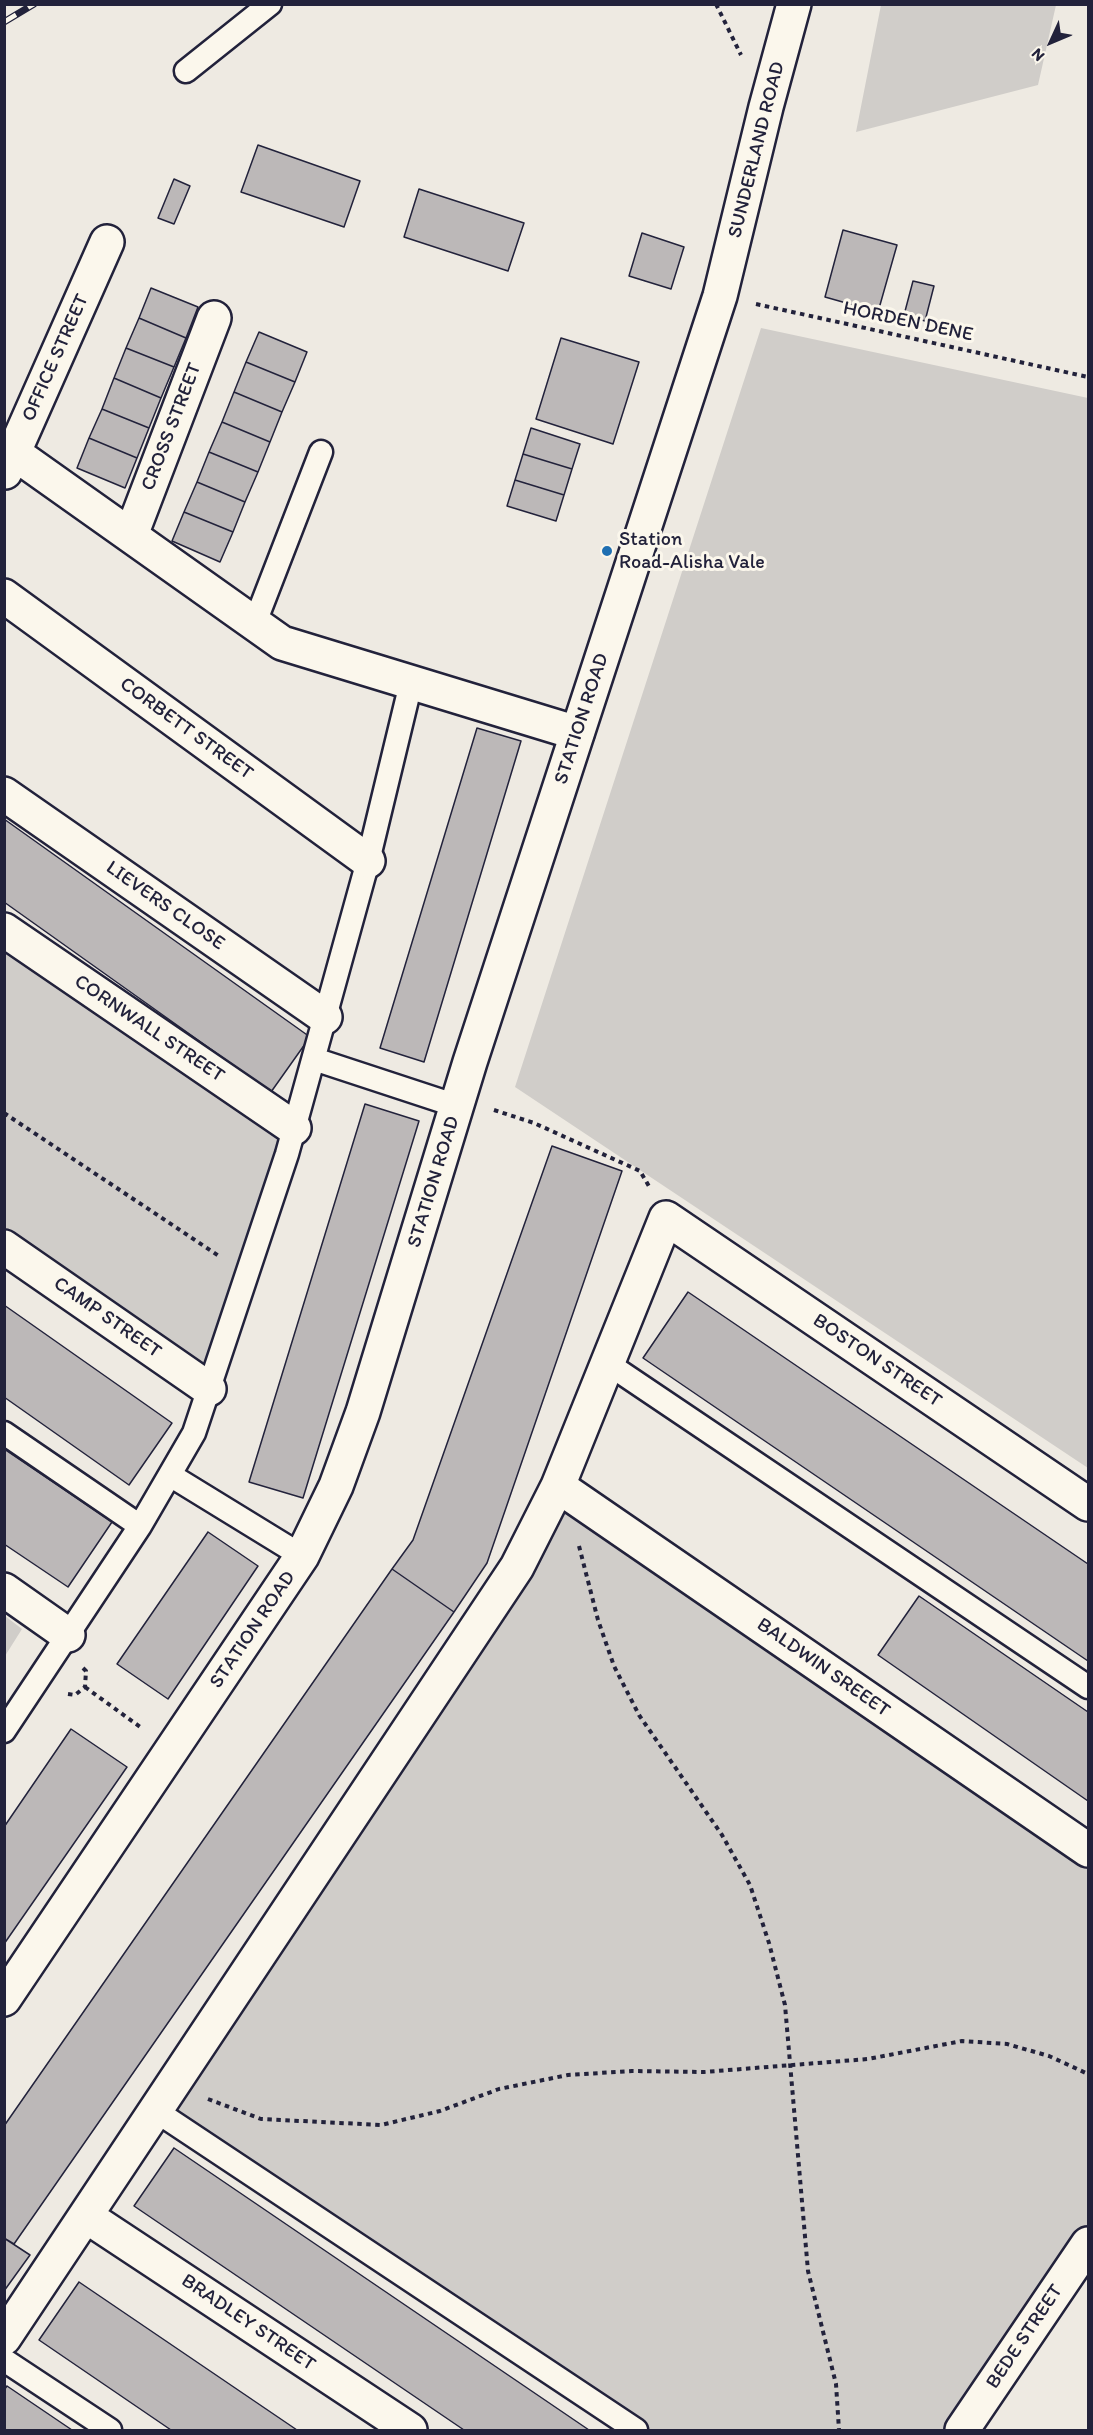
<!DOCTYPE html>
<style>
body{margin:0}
#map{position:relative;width:1093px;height:2435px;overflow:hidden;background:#eeeae2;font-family:Itim,sans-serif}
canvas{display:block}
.frame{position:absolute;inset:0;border:6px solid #22223b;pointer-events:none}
.north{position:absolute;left:1021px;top:12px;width:60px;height:60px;-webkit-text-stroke:4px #fbf7ec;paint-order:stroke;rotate:226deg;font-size:16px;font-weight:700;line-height:24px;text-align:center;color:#22223b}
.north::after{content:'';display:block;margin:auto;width:21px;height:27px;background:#22223b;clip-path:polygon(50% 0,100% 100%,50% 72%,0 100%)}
</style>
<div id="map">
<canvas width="1093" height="2435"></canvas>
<div class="frame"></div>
<div class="north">N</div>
</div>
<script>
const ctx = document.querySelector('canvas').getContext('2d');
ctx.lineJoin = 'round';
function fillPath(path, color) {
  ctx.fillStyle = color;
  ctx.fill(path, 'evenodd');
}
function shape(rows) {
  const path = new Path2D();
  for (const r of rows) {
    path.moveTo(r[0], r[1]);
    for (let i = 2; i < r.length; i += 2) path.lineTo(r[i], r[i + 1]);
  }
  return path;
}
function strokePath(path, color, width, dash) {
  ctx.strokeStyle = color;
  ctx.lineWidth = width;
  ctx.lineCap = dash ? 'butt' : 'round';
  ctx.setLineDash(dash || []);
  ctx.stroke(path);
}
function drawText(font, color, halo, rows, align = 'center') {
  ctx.font = font + ' Itim,sans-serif';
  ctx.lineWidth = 6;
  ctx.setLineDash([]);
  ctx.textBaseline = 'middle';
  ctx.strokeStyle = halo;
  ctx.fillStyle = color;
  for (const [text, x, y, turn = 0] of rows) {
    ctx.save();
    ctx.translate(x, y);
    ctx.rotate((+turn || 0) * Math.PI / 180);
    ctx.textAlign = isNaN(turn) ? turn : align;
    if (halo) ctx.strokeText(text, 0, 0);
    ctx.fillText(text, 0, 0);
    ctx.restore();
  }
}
fillPath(shape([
 [881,5,1056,5,1038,85,856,132],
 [761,328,1088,398,1088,1468,515,1087],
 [4,930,294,1128,209,1389,5,1247],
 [558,1486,1088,1850,1088,2244,962,2430,636,2430,156,2111],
 [5,1616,22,1629,5,1656]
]), '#d0cdc9');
const building = shape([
 [258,145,360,181,344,227,241,192,258,145],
 [174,179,190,186,174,224,158,218,174,179],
 [419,189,524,223,508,271,404,237,419,189],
 [843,230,897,245,878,312,825,297,843,230],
 [642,233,684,247,671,289,629,276,642,233],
 [913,281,934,286,925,321,904,315,913,281],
 [151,288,198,307,186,338,139,318,151,288],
 [139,318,186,338,174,367,126,348,139,318],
 [259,332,307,352,295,382,246,362,259,332],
 [561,338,639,362,613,444,536,419,561,338],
 [126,348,174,367,161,398,114,378,126,348],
 [246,362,295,382,282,412,234,392,246,362],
 [114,378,161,398,149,428,102,409,114,378],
 [234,392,282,412,270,442,222,422,234,392],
 [102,409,149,428,137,458,89,438,102,409],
 [222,422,270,442,258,472,209,452,222,422],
 [531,428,580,444,572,469,523,454,531,428],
 [89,438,137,458,125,488,77,468,89,438],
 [209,452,258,472,245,502,197,482,209,452],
 [523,454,572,469,564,495,515,480,523,454],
 [515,480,564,495,556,521,507,506,515,480],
 [197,482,245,502,233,532,184,512,197,482],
 [184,512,233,532,220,562,172,541,184,512],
 [477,728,521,741,424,1062,380,1048,477,728],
 [4,819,310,1037,271,1092,4,902,4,819],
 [365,1104,419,1121,303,1498,249,1482,365,1104],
 [552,1146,622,1171,487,1563,454,1612,392,1569,413,1540,552,1146],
 [688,1292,1088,1564,1088,1661,643,1358,688,1292],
 [4,1305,172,1423,129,1485,4,1397,4,1305],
 [4,1449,112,1522,68,1587,4,1544,4,1449],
 [208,1532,258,1566,168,1699,117,1664,208,1532],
 [392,1569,454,1612,14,2244,4,2238,4,2126,392,1569],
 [919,1596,1088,1712,1088,1801,878,1655,919,1596],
 [71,1729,127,1767,4,1944,4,1827,71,1729],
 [174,2148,589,2430,464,2430,134,2206,174,2148],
 [4,2238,30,2255,4,2291,4,2238],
 [79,2282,297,2430,171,2430,39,2340,79,2282],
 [7,2386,72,2430,4,2430,4,2390,7,2386]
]);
fillPath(building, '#bcb8b8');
strokePath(building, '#22223b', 1.5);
const lane = shape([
 [186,71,270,4],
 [254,625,321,452],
 [314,1059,457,1106],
 [607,1363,1088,1687],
 [4,1433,140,1526],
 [170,1475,302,1556],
 [4,1731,140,1526,194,1433,287,1154,368,861,411,683],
 [156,2111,636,2430],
 [4,2360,110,2430]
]);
const street = shape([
 [14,453,282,643,577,733],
 [5,472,107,242],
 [131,535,214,318],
 [4,596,368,861],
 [4,794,325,1017],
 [4,930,294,1128],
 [4,1247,209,1389],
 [558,1486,1088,1850],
 [4,1590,68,1635],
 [86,2216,410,2430],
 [4,2338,517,1567,558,1486,666,1218,1088,1504],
 [962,2430,1088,2244]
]);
const secondary = shape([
 [4,1999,302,1556,336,1486,363,1412,470,1062,720,296,766,107,794,4]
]);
strokePath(lane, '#22223b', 27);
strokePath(street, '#22223b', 38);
strokePath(secondary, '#22223b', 38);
strokePath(shape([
 [716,4,741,55],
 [756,304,1088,377],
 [494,1110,534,1123,640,1171,650,1188],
 [4,1113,219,1256],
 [579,1546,598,1620,614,1666,639,1715,722,1835,750,1885,769,1943,785,2005,808,2271,836,2384,839,2430],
 [83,1668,86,1671,85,1687],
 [85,1687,143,1729],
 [68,1694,75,1695,85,1687],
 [208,2099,261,2119,381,2125,440,2111,499,2089,568,2075,632,2071,704,2072,868,2059,962,2041,1007,2044,1049,2056,1088,2074]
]), '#22223b', 4, [4.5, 4.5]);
strokePath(lane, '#fbf7ec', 22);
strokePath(street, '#fbf7ec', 33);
strokePath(secondary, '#fbf7ec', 33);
const rail = shape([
 [4,22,34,4]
]);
strokePath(rail, '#22223b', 7);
strokePath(rail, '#fbf7ec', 4.5, [14]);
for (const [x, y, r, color] of [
 [607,551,6,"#1f6fb2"]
]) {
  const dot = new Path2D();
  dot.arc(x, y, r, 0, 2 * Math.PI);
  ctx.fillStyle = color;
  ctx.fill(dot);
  strokePath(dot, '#fbf7ec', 2);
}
drawText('20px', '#22223b', '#fbf7ec', [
 ["SUNDERLAND ROAD",757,150,-76],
 ["HORDEN DENE",908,322,12],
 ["OFFICE STREET",56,358,-66],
 ["CROSS STREET",172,427,-69],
 ["STATION ROAD",582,719,-72],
 ["CORBETT STREET",186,729,36],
 ["LIEVERS CLOSE",165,906,35],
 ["CORNWALL STREET",149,1029,34],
 ["STATION ROAD",434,1182,-73],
 ["CAMP STREET",107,1318,35],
 ["BOSTON STREET",877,1361,34],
 ["STATION ROAD",253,1630,-56],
 ["BALDWIN SREEET",823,1668,35],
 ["BRADLEY STREET",248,2323,34],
 ["BEDE STREET",1025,2337,-56]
]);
drawText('20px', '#22223b', '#fbf7ec', [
 ["Station",619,540],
 ["Road-Alisha Vale",619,563]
], 'left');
</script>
